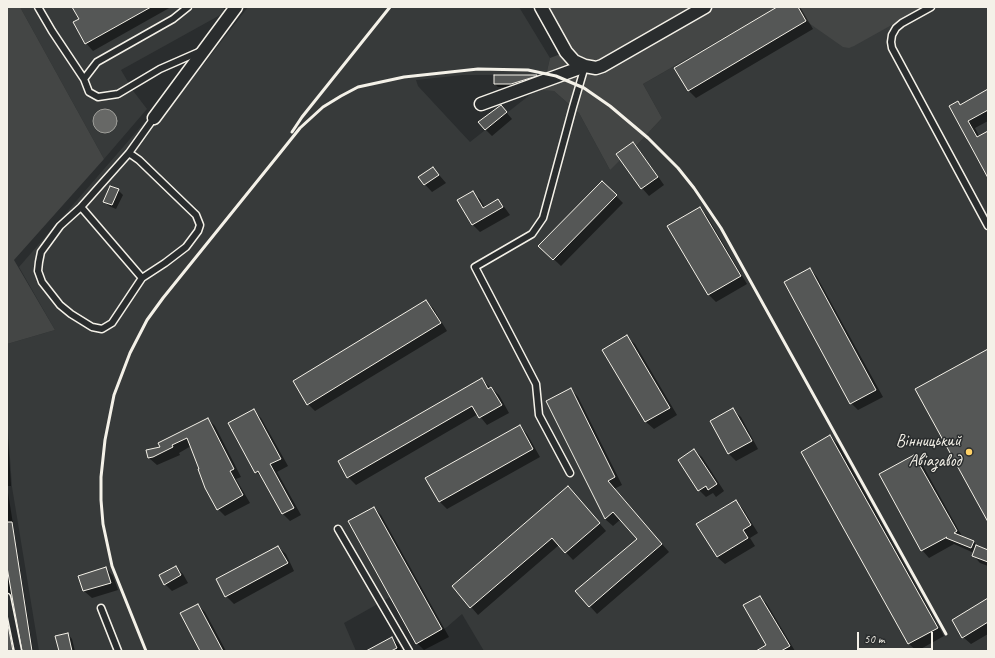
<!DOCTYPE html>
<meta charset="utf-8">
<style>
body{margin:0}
#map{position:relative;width:995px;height:658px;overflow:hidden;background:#2a2d2e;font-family:Caveat,sans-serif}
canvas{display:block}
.frame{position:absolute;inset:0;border:8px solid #f4f1e8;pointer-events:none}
.scale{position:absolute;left:857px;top:632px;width:76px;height:18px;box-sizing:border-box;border:2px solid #f4f1e8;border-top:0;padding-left:5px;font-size:12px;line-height:14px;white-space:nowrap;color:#f4f1e8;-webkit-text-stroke:3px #2a2d2e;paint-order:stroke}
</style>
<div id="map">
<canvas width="995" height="658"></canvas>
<div class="frame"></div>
<div class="scale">50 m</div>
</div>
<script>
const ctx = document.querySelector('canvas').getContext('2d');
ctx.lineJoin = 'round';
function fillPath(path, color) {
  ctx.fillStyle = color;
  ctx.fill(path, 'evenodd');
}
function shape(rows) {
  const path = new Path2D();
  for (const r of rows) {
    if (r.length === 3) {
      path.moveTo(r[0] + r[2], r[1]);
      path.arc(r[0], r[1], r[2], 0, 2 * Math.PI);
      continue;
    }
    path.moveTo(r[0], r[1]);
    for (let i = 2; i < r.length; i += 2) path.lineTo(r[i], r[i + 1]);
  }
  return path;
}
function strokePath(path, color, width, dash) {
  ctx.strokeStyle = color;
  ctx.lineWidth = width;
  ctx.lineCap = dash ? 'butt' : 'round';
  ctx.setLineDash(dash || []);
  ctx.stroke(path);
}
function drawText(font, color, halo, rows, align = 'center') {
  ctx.font = font + ' Caveat,sans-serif';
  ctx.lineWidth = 3;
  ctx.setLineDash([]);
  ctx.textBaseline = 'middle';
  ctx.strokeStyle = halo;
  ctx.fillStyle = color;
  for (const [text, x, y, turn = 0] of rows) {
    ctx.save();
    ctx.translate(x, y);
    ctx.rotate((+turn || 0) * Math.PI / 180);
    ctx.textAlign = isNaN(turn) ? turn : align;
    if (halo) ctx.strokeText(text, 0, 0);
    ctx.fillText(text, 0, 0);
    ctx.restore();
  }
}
fillPath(shape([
 [20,7,227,7,222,14,121,70,134,92,147,109,104,159],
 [248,7,519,7,550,58,547,71,541,77,522,75,463,75,416,80,418,86,470,142,536,90,554,91,579,113,610,170,616,154,633,142,636,146,662,118,643,84,777,7,988,7,988,651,484,651,462,614,447,627,416,644,390,597,344,623,356,651,39,651,12,487,7,415,7,344,55,330,19,267,150,116,159,122]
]), '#373a3a');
fillPath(shape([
 [7,7,20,7,104,159,14,260,55,330,7,344],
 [541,7,777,7,643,84,662,118,636,146,633,142,616,154,620,160,610,170,579,113,554,91,536,90,544,70,547,71,550,58,566,52],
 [798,7,924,7,854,46,849,48,843,47,806,21]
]), '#444645');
const water = shape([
 [105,121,12]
]);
fillPath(water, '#676866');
strokePath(water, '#9f9f9a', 1);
fillPath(shape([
 [73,7,171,7,93,51,86,43,80,19],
 [222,7,231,7,227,11],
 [779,7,800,7,813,29,696,98,689,91,675,68],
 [536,76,539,78,515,87,498,87,495,84],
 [988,94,988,121,975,128,979,136,988,132,988,176,958,102,960,105],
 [501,106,512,119,492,136,485,129],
 [633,143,640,151,664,185,649,196,642,188,617,154],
 [433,168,446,183,432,192,419,178],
 [602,182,623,203,561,266,540,246],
 [118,190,123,195,116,209,109,206,104,201],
 [472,192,480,199,485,208,498,200,505,208,510,215,480,232,473,225,458,200],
 [700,208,707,216,747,284,716,302,709,295,669,227],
 [810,269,817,277,883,397,858,410,851,403],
 [426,301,433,308,447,331,315,411,308,404],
 [627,337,635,344,677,415,654,429,646,422,604,351],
 [482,380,499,395,509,413,487,425,478,414,356,485,348,477],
 [571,389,578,397,622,485,614,489,669,552,597,614,577,592,638,539,621,519,613,526,605,519],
 [733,410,741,417,758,449,736,461,729,454,711,422],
 [254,411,261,418,288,466,277,472,301,515,290,521,283,514,264,479,256,472],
 [208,419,215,426,241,477,236,479,250,503,225,516,218,509,191,446,179,453,180,455,157,465,149,458,147,451,161,448],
 [7,423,11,486,7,486,33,651,23,651,12,596,8,594,7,595],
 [520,427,527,434,540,457,447,509,440,502,427,478],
 [830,436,838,444,944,636,917,651,909,644,802,452],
 [694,450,702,457,724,491,716,497,713,493,706,497,699,490],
 [914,456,922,464,963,538,974,542,980,548,988,551,988,566,980,563,973,555,974,553,954,544,929,558,922,550],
 [575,495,606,531,573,560,559,545,478,615,453,586],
 [736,501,743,509,758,533,750,538,755,546,725,564,717,557,698,524],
 [374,508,381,515,449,637,424,650,417,643],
 [278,547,286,554,294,571,234,604,226,596],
 [176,567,183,574,188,583,172,591,165,584],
 [106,568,113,576,118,590,92,598,84,591,80,577],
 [760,597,767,604,795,651,767,651,768,646],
 [988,599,988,634,971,644,963,637],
 [198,605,205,612,226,651,201,651],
 [7,614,15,651,7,651],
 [68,634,72,639,75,651,60,651],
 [391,638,399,645,402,651,370,651]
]), '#0007');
const building = shape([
 [72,7,151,7,85,44,73,22,79,19,72,7],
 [777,7,798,7,806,21,688,91,674,68,777,7],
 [494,75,537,75,537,76,511,84,494,84,494,75],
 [988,89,988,110,968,121,977,137,988,131,988,178,949,106,958,101,960,105,988,89],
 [501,105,507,112,485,130,478,122,501,105],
 [633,142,658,177,641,189,616,154,633,142],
 [433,167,439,175,424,185,418,177,433,167],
 [602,181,617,195,553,260,538,246,602,181],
 [110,186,119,189,112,205,103,202,110,186],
 [473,191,483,208,498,199,503,207,472,225,457,200,473,191],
 [700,207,741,276,708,295,667,226,700,207],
 [810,268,876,390,850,404,784,282,810,268],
 [426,300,441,323,307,405,293,381,426,300],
 [627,335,670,408,645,422,602,350,627,335],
 [988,349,988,522,915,389,988,349],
 [482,378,488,389,491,387,502,405,479,418,472,406,347,478,338,461,482,378],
 [571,388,615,477,608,481,662,544,589,607,575,591,637,539,613,512,605,519,546,401,571,388],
 [733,408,752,441,728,454,710,421,733,408],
 [254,409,281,459,270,464,294,508,282,514,258,471,255,473,228,423,254,409],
 [208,418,234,469,230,471,243,495,217,510,205,488,198,469,199,469,187,438,172,445,173,447,153,457,148,458,146,450,160,447,158,443,208,418],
 [520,425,533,449,439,502,425,478,520,425],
 [830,435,938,628,908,644,801,452,830,435],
 [694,449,717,484,708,490,706,486,698,491,678,460,694,449],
 [914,455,957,531,954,533,974,541,971,548,946,538,947,537,921,551,879,474,914,455],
 [568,486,600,523,565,553,552,538,470,608,452,586,568,486],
 [736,500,751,525,743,530,748,538,717,557,696,524,736,500],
 [374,507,442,629,416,644,348,521,374,507],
 [7,522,12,522,32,651,22,651,13,602,7,567,7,522],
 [976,545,988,550,988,562,972,556,976,545],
 [278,546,288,563,225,597,216,579,278,546],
 [176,566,181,575,164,585,159,575,176,566],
 [106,567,111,583,83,591,78,576,106,567],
 [760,596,790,646,781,651,756,651,766,645,743,605,760,596],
 [988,598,988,622,962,638,952,620,988,598],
 [198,604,223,651,200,651,180,613,198,604],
 [7,620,13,651,7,651,7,620],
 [68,633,72,651,59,651,55,636,68,633],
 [392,637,397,648,391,651,366,651,392,637]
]);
fillPath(building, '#555756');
strokePath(building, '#f4f1e8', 1);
const lane = shape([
 [38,7,52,31,84,79],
 [188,7,173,19,97,62,84,79,89,92,98,97,118,94,160,69,201,51],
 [931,7,902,23,896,28,892,35,891,42,892,48,988,226],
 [129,153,139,160,196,215,200,225,198,231,186,247,165,263,142,278,112,323,102,329,92,327,71,314,60,305,42,282,38,271,39,262,41,252,60,226,81,207,129,153,154,118],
 [81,207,142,278],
 [570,473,539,415,536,384,475,267,532,234,543,218,573,107,585,66],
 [338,529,409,651],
 [7,597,18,651],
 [101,608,118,651]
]);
const street = shape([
 [541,7,566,52,574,61,585,66],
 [481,104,585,66,596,68,602,66,705,7],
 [154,118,236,7]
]);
strokePath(lane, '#f4f1e8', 9);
strokePath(street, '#f4f1e8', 15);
strokePath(lane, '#2a2d2e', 6);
strokePath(street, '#2a2d2e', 12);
strokePath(shape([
 [292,132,302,117,390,7],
 [146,651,112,566,103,524,101,500,101,477,105,440,114,395,130,353,147,320,163,298,280,153,300,128,323,107,341,96,358,87,404,77,478,69,528,70,556,76,584,88,610,106,648,138,678,168,694,188,721,228,946,634]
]), '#f4f1e8', 3);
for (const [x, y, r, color] of [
 [969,452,4,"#ffd166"]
]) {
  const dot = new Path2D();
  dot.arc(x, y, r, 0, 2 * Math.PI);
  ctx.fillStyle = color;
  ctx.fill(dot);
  strokePath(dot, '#2a2d2e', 1.5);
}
drawText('17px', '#f4f1e8', '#2a2d2e', [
 ["Вінницький",961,442],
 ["Авіазавод",961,462]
], 'right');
</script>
